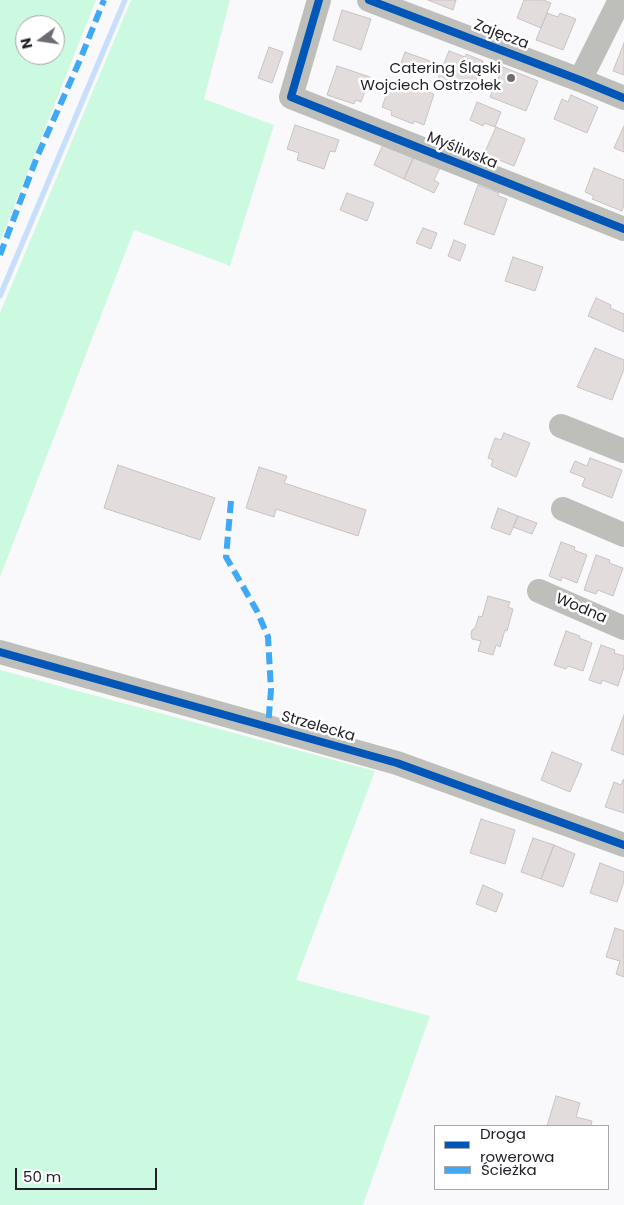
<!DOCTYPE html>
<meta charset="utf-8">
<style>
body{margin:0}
#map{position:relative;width:624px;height:1205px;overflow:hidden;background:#f9f8fb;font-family:Poppins,sans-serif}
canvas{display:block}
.legend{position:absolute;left:434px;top:1125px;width:175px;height:65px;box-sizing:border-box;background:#fff;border:1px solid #a7a6a9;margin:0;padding:6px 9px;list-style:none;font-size:15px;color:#222029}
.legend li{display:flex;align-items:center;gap:10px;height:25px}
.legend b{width:25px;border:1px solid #a7a6a9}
.north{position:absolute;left:15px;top:15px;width:50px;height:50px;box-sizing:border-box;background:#fff;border:1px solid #a7a6a9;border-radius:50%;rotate:256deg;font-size:14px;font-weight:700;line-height:20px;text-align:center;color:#222029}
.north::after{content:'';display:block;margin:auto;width:18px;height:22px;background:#6d6c72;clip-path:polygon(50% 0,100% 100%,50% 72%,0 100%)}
.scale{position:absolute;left:15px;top:1168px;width:142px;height:22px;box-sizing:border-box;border:2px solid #222029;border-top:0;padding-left:6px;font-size:15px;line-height:18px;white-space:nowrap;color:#222029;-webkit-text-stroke:4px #fff;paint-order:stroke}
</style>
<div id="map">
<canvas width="624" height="1205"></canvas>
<ul class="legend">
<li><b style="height:6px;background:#0057b8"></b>Droga rowerowa</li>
<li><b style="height:6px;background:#3fa9f5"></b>Ścieżka</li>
</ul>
<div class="north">N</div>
<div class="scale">50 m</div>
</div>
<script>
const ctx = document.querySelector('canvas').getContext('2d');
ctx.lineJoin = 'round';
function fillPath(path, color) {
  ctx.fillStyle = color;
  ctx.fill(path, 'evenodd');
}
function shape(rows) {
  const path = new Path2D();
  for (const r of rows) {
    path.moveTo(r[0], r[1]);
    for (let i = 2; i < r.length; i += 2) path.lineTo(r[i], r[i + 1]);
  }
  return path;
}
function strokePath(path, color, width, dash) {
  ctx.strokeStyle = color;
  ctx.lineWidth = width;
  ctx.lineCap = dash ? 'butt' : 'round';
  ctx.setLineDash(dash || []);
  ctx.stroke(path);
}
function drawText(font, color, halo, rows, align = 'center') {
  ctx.font = font + ' Poppins,sans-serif';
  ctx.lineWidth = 5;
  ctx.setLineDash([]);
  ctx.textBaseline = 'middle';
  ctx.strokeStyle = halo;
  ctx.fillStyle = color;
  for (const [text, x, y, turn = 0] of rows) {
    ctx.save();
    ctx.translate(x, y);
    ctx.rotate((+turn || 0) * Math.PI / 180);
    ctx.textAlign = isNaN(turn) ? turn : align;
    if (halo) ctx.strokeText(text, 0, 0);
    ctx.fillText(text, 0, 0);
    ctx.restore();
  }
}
fillPath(shape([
 [0,0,96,0,0,242],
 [25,25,55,25,55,55,25,55],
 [131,0,230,0,204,99,274,125,230,266,134,230,0,577,0,313],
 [0,670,375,771,296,980,430,1016,363,1205,0,1205]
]), '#ccfae0');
strokePath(shape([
 [0,296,125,0]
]), '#c8dffc', 5.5);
const building = shape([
 [428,0,456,0,453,10,428,0],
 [524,0,543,0,551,3,541,28,517,18,524,0],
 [342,10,371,19,361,50,333,40,342,10],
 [547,13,558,17,560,13,576,19,563,50,536,40,547,13],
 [624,43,624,75,613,71,624,43],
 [269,47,283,52,272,83,258,78,269,47],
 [449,51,465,57,466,54,483,61,471,93,437,80,449,51],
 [405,52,430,61,428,66,425,65,423,71,401,63,405,52],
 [337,66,370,77,361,102,356,100,354,104,327,95,337,66],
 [503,67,538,81,526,111,490,97,503,67],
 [391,82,401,86,402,83,434,94,424,125,414,121,413,124,391,115,392,111,382,107,391,82],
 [571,95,598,107,587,133,554,119,562,99,568,102,571,95],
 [477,102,501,112,495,127,484,123,483,126,470,120,477,102],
 [295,125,339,140,335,152,330,151,324,169,297,160,299,153,287,149,295,125],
 [624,126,624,152,614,148,624,126],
 [496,127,525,139,514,166,484,154,496,127],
 [385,140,415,154,404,179,374,165,385,140],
 [415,154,441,166,434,180,439,183,434,193,404,179,415,154],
 [594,168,624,180,624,205,622,211,592,199,594,196,585,192,594,168],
 [478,185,499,193,498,196,507,199,494,235,464,224,478,185],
 [347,193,374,203,367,221,340,210,347,193],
 [423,228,437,233,431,249,416,243,423,228],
 [454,240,466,245,460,261,448,256,454,240],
 [513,257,543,267,535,291,505,281,513,257],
 [596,298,611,305,610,308,624,314,624,332,588,316,596,298],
 [595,348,624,360,624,369,612,400,577,387,595,348],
 [504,433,530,443,516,477,491,466,493,460,488,458,495,438,501,440,504,433],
 [590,458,622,470,612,498,582,486,585,478,570,472,575,461,587,466,590,458],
 [118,465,215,498,200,540,104,508,118,465],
 [259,467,287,476,284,483,366,510,358,536,276,509,274,517,246,508,259,467],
 [498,508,518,516,510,535,491,528,498,508],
 [518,516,537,523,532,534,513,527,518,516],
 [561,542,575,547,574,550,587,555,577,583,562,577,561,581,549,576,561,542],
 [596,555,610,560,609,563,623,568,613,596,598,590,596,594,584,590,596,555],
 [488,596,510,602,508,607,513,609,507,631,505,630,500,647,496,645,493,655,478,651,481,641,472,639,471,634,472,630,475,628,479,616,482,617,488,596],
 [566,631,580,636,579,638,592,643,583,671,568,666,566,669,554,665,566,631],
 [601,645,615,650,614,653,624,656,624,667,618,686,602,680,601,684,589,680,601,645],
 [624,715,624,755,611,750,624,715],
 [552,752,582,764,570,792,541,780,552,752],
 [623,780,624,780,624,813,605,807,614,782,621,785,623,780],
 [481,819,515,830,505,864,470,853,481,819],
 [533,838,554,845,541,879,521,872,533,838],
 [554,845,575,854,563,887,541,879,554,845],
 [600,863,624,872,624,881,617,902,590,893,600,863],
 [483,885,503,894,496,912,476,904,483,885],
 [615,928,624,931,624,977,616,974,620,961,606,957,615,928],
 [556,1096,580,1103,576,1117,592,1121,591,1126,547,1126,556,1096]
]);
fillPath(building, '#e2dcdc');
strokePath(building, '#c9c3c3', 1);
strokePath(shape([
 [319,0,291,97,624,229],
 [369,0,580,80,624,98],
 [580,80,620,0],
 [561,426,624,451],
 [563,509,624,535],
 [539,591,624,628],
 [0,652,397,763,624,845]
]), '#bebebb', 24);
strokePath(shape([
 [0,255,37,157,80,60,104,0],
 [231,501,226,557,257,611,268,637,271,690,268,727]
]), '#3fa9f5', 6, [12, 6]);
strokePath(shape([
 [319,0,291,97,624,229],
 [369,0,580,80,624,98],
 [0,652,397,763,624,845]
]), '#0057b8', 8);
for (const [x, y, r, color] of [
 [511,78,5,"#6d6c72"]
]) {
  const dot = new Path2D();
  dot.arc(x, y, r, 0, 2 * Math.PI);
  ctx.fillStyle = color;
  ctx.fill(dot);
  strokePath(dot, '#fff', 2);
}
drawText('15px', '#222029', '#fff', [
 ["Zajęcza",501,35,21],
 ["Myśliwska",462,151,22],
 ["Wodna",581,609,23],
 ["Strzelecka",318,727,16]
]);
drawText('15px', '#222029', '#fff', [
 ["Catering Śląski",501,69],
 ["Wojciech Ostrzołek",501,86]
], 'right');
</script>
